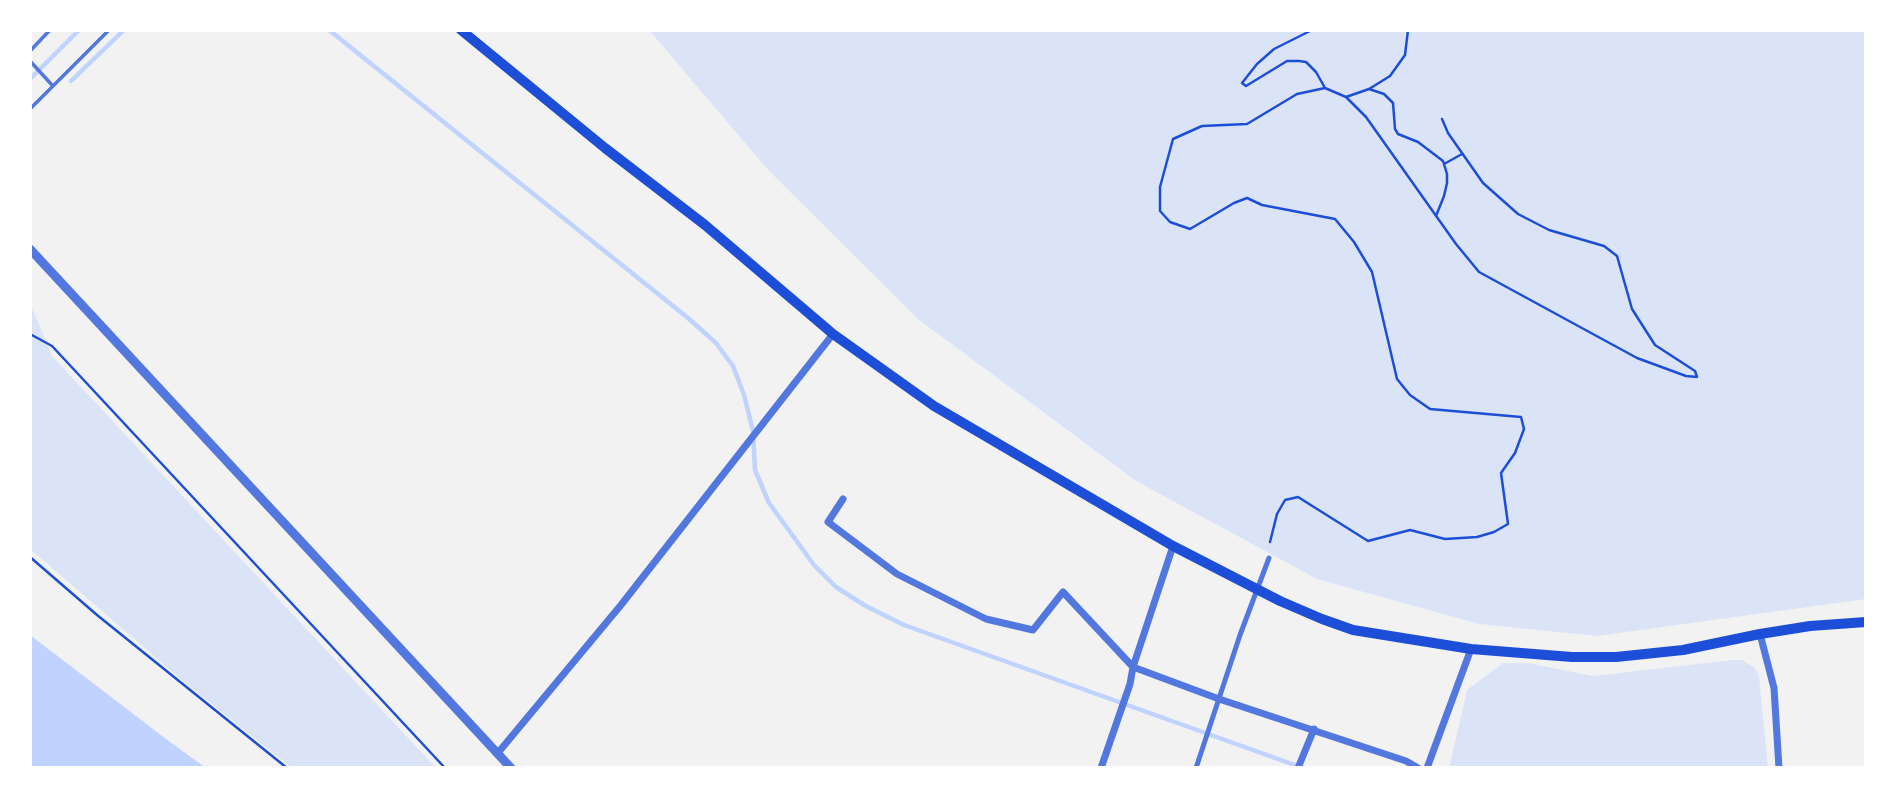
<!DOCTYPE html>
<style>
body{margin:0}
#map{position:relative;width:1896px;height:798px;overflow:hidden;background:#f2f2f2;font-family:"Open Sans",sans-serif}
canvas{display:block}
.frame{position:absolute;inset:0;border:32px solid #fff;pointer-events:none}
</style>
<div id="map">
<canvas width="1896" height="798"></canvas>
<div class="frame"></div>
</div>
<script>
const ctx = document.querySelector('canvas').getContext('2d');
ctx.lineJoin = 'round';
function fillPath(path, color) {
  ctx.fillStyle = color;
  ctx.fill(path, 'evenodd');
}
function shape(rows) {
  const path = new Path2D();
  for (const r of rows) {
    path.moveTo(r[0], r[1]);
    for (let i = 2; i < r.length; i += 2) path.lineTo(r[i], r[i + 1]);
  }
  return path;
}
function strokePath(path, color, width, dash) {
  ctx.strokeStyle = color;
  ctx.lineWidth = width;
  ctx.lineCap = dash ? 'butt' : 'round';
  ctx.setLineDash(dash || []);
  ctx.stroke(path);
}
fillPath(shape([
 [649,30,1866,30,1866,599,1597,636,1479,624,1317,579,1136,481,918,319,769,171],
 [30,303,52,356,436,768,292,768,183,681,30,549],
 [1732,660,1742,660,1755,668,1759,676,1768,768,1449,768,1467,690,1503,663,1528,663,1593,676]
]), '#dbe4f7');
fillPath(shape([
 [30,635,170,742,206,768,30,768]
]), '#bfd3fe');
strokePath(shape([
 [329,30,688,318,716,343,733,366,744,395,753,431,755,470,769,503,814,565,836,587,864,605,904,625,1303,768],
 [30,79,79,30],
 [71,81,124,30]
]), '#bfd3fe', 4.5);
strokePath(shape([
 [1312,30,1274,49,1257,64,1242,83,1246,86,1287,61,1299,61,1306,62,1316,72,1325,88],
 [1369,89,1384,94,1393,103,1395,129,1398,134,1418,142,1443,161,1447,174,1447,183,1444,196,1436,216],
 [1346,97,1369,89,1390,76,1405,55,1408,30],
 [1444,164,1462,154],
 [30,334,52,346,445,768],
 [1270,542,1277,514,1285,500,1298,497,1368,541,1410,530,1445,539,1477,537,1494,532,1508,524,1501,473,1515,453,1524,429,1521,417,1430,409,1410,395,1397,379,1372,272,1354,242,1335,219,1262,205,1247,198,1234,203,1190,229,1170,222,1160,211,1160,187,1173,139,1202,126,1247,124,1297,94,1325,88,1346,97,1366,117,1456,244,1479,272,1637,358,1686,376,1697,377,1695,371,1655,345,1632,309,1617,256,1604,246,1549,230,1518,214,1483,183,1448,133,1442,119],
 [30,557,97,615,287,768]
]), '#1d4ed8', 2.5);
strokePath(shape([
 [30,51,50,30],
 [30,61,52,85],
 [30,109,109,30]
]), '#5277de', 3.5);
strokePath(shape([
 [1196,768,1240,635,1269,558]
]), '#5277de', 5);
strokePath(shape([
 [843,499,828,522,897,574,986,619,1033,630,1063,592,1133,667,1219,699,1406,761,1418,768],
 [1760,634,1774,688,1779,768],
 [497,754,621,605,833,334],
 [1101,768,1130,684,1133,667,1173,546],
 [1298,768,1314,729],
 [1427,768,1471,649]
]), '#5277de', 7);
strokePath(shape([
 [30,249,511,768]
]), '#5277de', 9);
strokePath(shape([
 [461,30,605,148,705,225,833,334,934,406,1173,546,1280,601,1322,619,1353,630,1471,649,1572,657,1616,657,1683,650,1760,634,1810,626,1866,622]
]), '#1d4ed8', 10);
</script>
